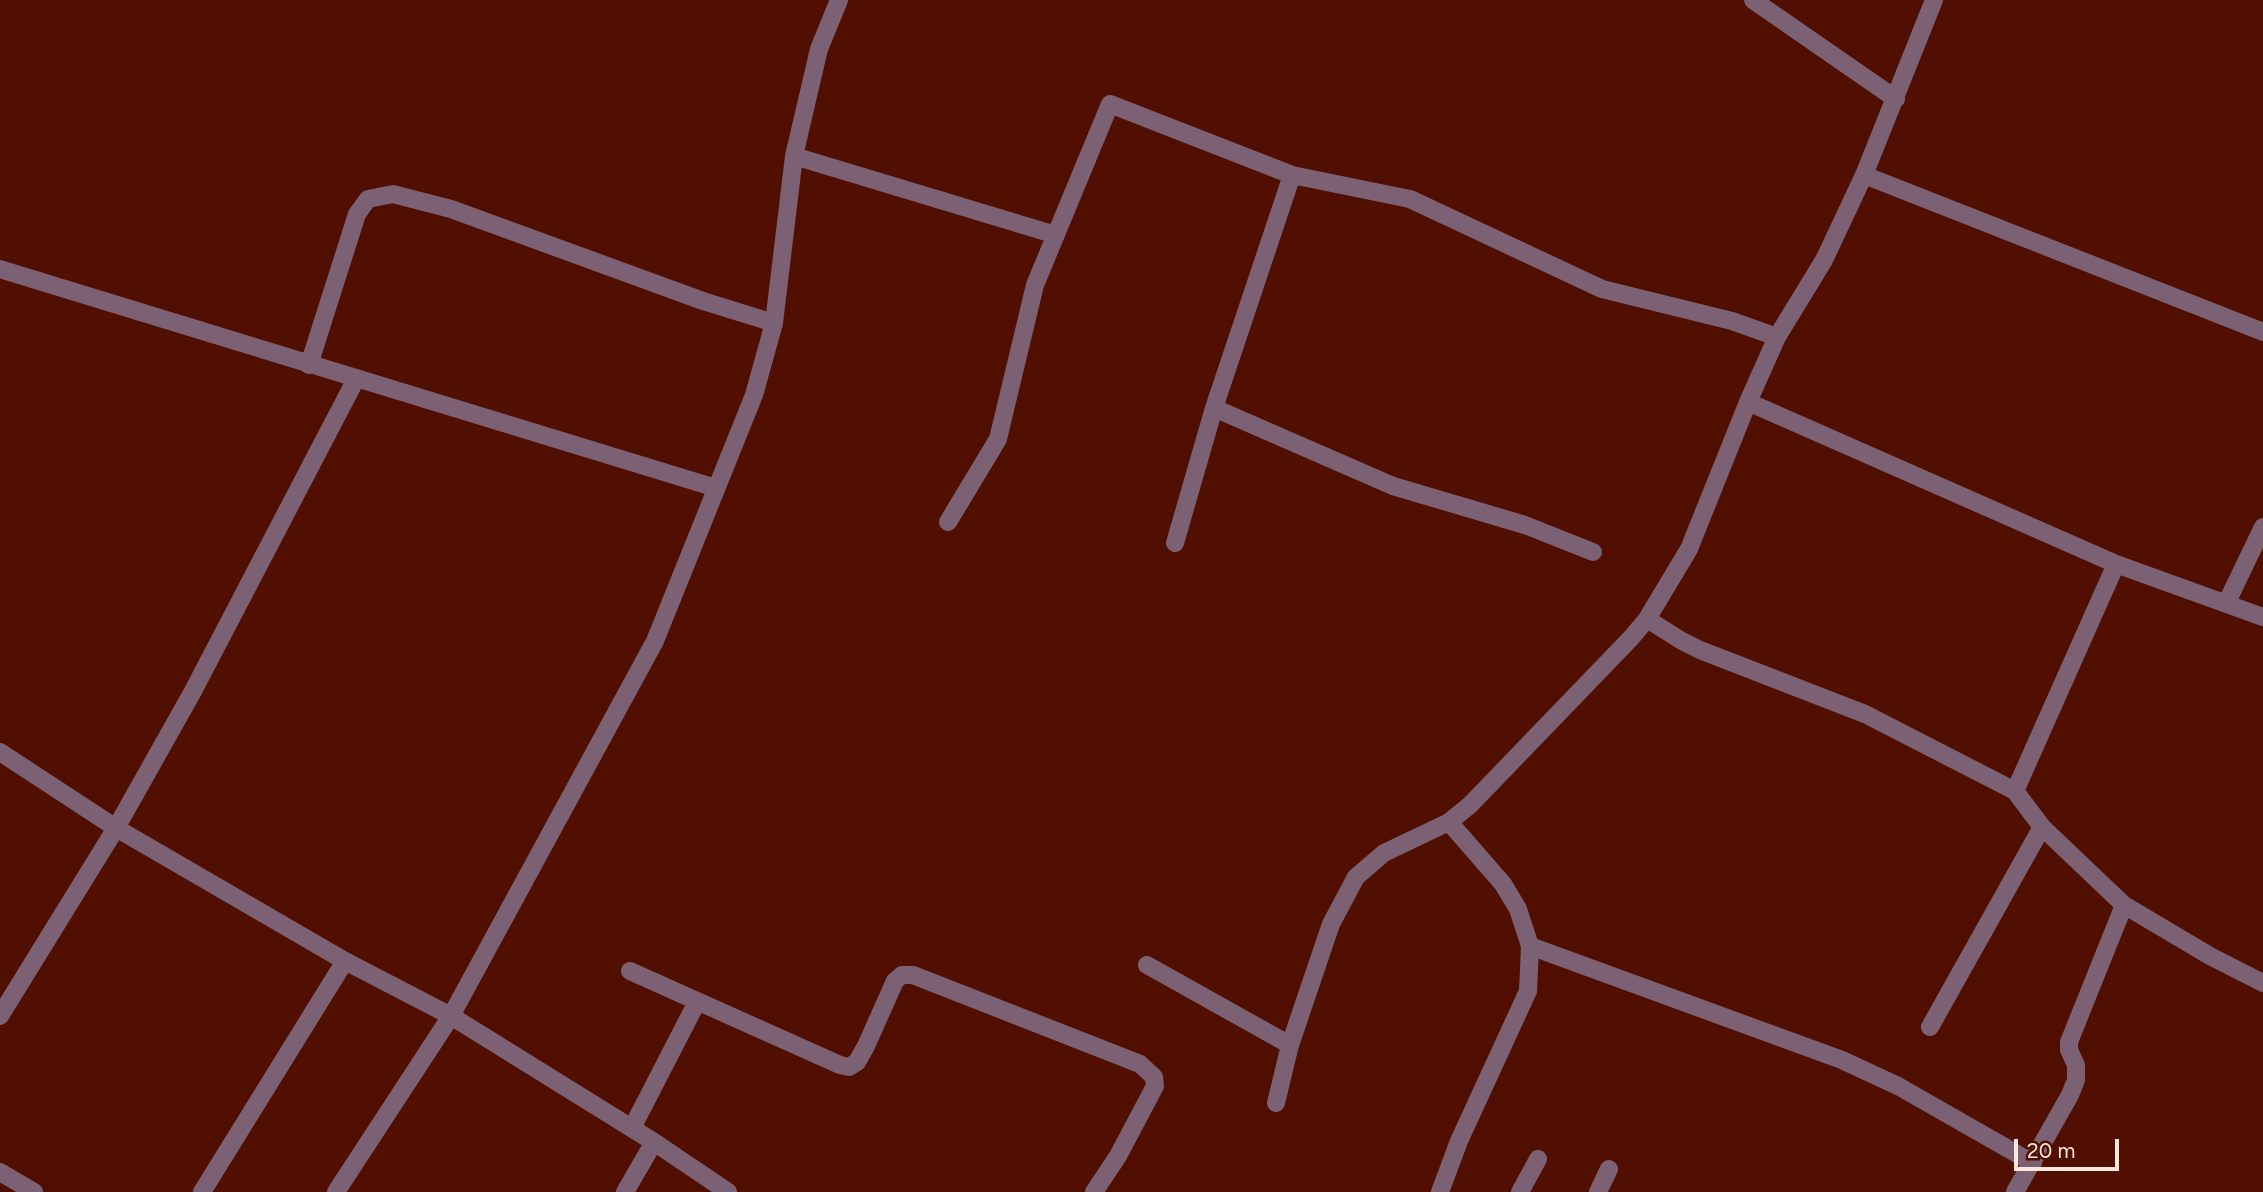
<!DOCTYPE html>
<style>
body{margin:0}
#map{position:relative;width:2263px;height:1192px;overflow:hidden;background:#500f00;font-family:Figtree,sans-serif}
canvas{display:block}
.scale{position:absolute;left:2014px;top:1139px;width:105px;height:32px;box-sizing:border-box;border:4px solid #fee5de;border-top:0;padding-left:9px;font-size:21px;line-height:24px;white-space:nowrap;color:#fee5de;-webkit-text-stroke:5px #500f00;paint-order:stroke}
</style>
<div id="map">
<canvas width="2263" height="1192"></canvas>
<div class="scale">20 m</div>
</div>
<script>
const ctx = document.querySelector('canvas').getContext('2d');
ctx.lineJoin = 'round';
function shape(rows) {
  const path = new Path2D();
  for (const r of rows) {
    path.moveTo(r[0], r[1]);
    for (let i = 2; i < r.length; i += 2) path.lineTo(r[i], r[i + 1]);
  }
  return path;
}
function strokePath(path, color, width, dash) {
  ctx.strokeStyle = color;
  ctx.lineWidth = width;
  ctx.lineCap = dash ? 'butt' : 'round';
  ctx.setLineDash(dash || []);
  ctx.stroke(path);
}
strokePath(shape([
 [1753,0,1896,99],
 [1934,0,1864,175,1824,260,1777,337,1748,402,2116,564],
 [794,156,1056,235],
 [1864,175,2263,332],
 [0,269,716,488],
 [309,365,357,214,368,199,393,194,451,209,703,301,774,323],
 [1214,408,1393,486,1525,525,1593,552],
 [948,522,998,439,1035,285,1110,104,1292,175,1410,199,1602,289,1732,321,1777,337],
 [1175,543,1214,408,1292,175],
 [2227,602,2263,527],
 [2263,617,2116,564,2015,791,2042,827,2124,905,2210,956,2263,983],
 [1647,619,1682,641,1700,650,1865,714,2015,791],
 [0,752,116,828,345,961,451,1016,654,1142,728,1192],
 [1530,946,1842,1060,1898,1086,2033,1163],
 [1147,965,1290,1045],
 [630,971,840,1065,849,1067,857,1062,866,1046,895,981,902,975,913,975,1140,1064,1154,1077,1155,1086,1118,1156,1094,1192],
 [0,1016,116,828,192,693,356,379],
 [1930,1027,2042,827],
 [1276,1103,1290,1045,1331,924,1356,877,1384,853,1449,822,1470,805,1631,638,1647,619,1689,549,1748,402],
 [632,1128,697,1002],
 [0,1172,34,1192],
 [202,1192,345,961],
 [336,1192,451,1016,655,641,754,395,774,323,794,156,819,49,839,0],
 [625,1192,654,1142],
 [1440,1192,1459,1141,1528,991,1530,946,1518,909,1503,884,1449,822],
 [1520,1192,1538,1159],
 [1598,1192,1609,1169],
 [2015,1192,2070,1095,2076,1080,2076,1065,2069,1050,2069,1042,2124,905]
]), '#7c6174', 18);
</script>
